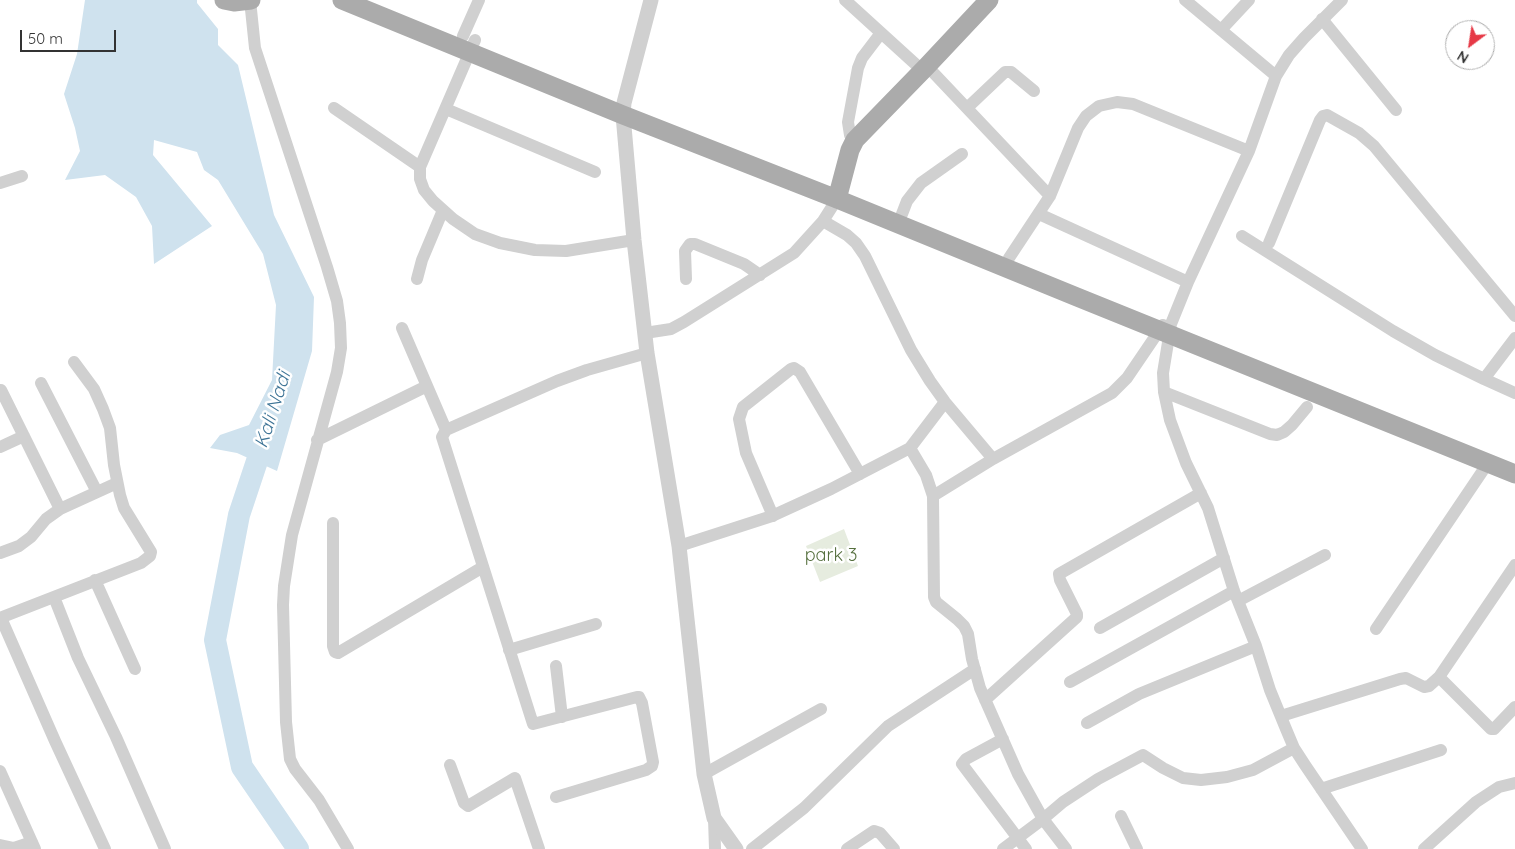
<!DOCTYPE html>
<style>
body{margin:0}
#map{position:relative;width:1515px;height:849px;overflow:hidden;background:#fff;font-family:Quicksand,sans-serif}
canvas{display:block}
.north{position:absolute;left:1445px;top:20px;width:50px;height:50px;box-sizing:border-box;background:#fff;border:1px solid #adadad;border-radius:50%;rotate:211deg;font-size:14px;font-weight:700;line-height:20px;text-align:center;color:#333}
.north::after{content:'';display:block;margin:auto;width:18px;height:22px;background:#e63946;clip-path:polygon(50% 0,100% 100%,50% 72%,0 100%)}
.scale{position:absolute;left:20px;top:30px;width:96px;height:22px;box-sizing:border-box;border:2px solid #333;border-top:0;padding-left:6px;font-size:15px;line-height:18px;white-space:nowrap;color:#333;-webkit-text-stroke:4px #fff;paint-order:stroke}
</style>
<div id="map">
<canvas width="1515" height="849"></canvas>
<div class="north">N</div>
<div class="scale">50 m</div>
</div>
<script>
const ctx = document.querySelector('canvas').getContext('2d');
ctx.lineJoin = 'round';
function fillPath(path, color) {
  ctx.fillStyle = color;
  ctx.fill(path, 'evenodd');
}
function shape(rows) {
  const path = new Path2D();
  for (const r of rows) {
    path.moveTo(r[0], r[1]);
    for (let i = 2; i < r.length; i += 2) path.lineTo(r[i], r[i + 1]);
  }
  return path;
}
function strokePath(path, color, width, dash) {
  ctx.strokeStyle = color;
  ctx.lineWidth = width;
  ctx.lineCap = dash ? 'butt' : 'round';
  ctx.setLineDash(dash || []);
  ctx.stroke(path);
}
function drawText(font, color, halo, rows, align = 'center') {
  ctx.font = font + ' Quicksand,sans-serif';
  ctx.lineWidth = 5;
  ctx.setLineDash([]);
  ctx.textBaseline = 'middle';
  ctx.strokeStyle = halo;
  ctx.fillStyle = color;
  for (const [text, x, y, turn = 0] of rows) {
    ctx.save();
    ctx.translate(x, y);
    ctx.rotate((+turn || 0) * Math.PI / 180);
    ctx.textAlign = isNaN(turn) ? turn : align;
    if (halo) ctx.strokeText(text, 0, 0);
    ctx.fillText(text, 0, 0);
    ctx.restore();
  }
}
fillPath(shape([
 [844,529,858,566,820,582,806,546]
]), '#e6ecdf');
fillPath(shape([
 [85,0,197,0,197,3,218,29,218,45,238,65,274,215,314,297,312,351,277,471,237,453,210,448,220,435,249,425,272,380,276,305,263,254,218,180,204,170,197,152,154,140,153,155,212,226,154,264,152,226,136,197,105,175,65,180,80,151,75,128,64,94,77,54]
]), '#cfe2ee');
strokePath(shape([
 [266,434,239,515,215,640,242,767,298,849]
]), '#cfe2ee', 22);
strokePath(shape([
 [250,0,255,48,327,267,337,301,340,323,341,348,337,372,292,535,284,586,283,605,286,722,290,759,295,769,319,800,348,849],
 [845,0,923,71],
 [1185,0,1276,76],
 [1342,0,1304,38,1289,55,1276,76,1249,151,1188,282,1171,324,1163,373,1164,392,1170,420,1186,463,1208,508,1234,591,1256,646,1270,690,1286,729,1294,748,1305,765,1362,849],
 [1322,19,1396,110],
 [1221,30,1249,0],
 [463,36,479,0],
 [475,40,420,167,420,179,424,190,433,201,453,219,475,234,500,243,535,250,566,251,634,240],
 [927,66,1050,196],
 [334,108,420,167],
 [967,108,1005,72,1011,72,1034,91],
 [446,109,595,172],
 [855,140,850,135,848,122,858,68,862,58,881,33],
 [0,183,22,176],
 [902,214,907,201,921,183,962,154],
 [1039,214,1188,282],
 [823,221,847,235,856,243,865,256,911,350,930,381,945,402,993,459],
 [1242,236,1393,331,1435,355,1484,379],
 [1269,243,1320,120,1323,116,1327,115,1359,133,1374,146,1515,316],
 [1009,258,1050,196,1078,128,1086,116,1099,106,1117,102,1133,104,1249,151],
 [417,279,422,260,443,210],
 [686,279,685,251,690,244,695,244,744,264,760,275],
 [402,328,446,430],
 [645,333,671,329,684,322,794,253,823,221,837,199],
 [1515,338,1484,379,1515,393],
 [41,383,97,492],
 [1,390,60,509],
 [1164,392,1270,434,1277,435,1284,432,1292,425,1307,407],
 [945,402,910,448,926,475,933,496,934,597,936,602,957,619,964,626,968,634,972,659,980,688,1018,774,1043,819,1063,802,1098,779,1143,755,1163,768,1183,778,1201,780,1227,777,1253,770,1294,748],
 [317,440,427,386],
 [0,447,24,436],
 [933,496,993,459,1112,393,1127,378,1163,325],
 [773,516,746,453,739,419,743,407,791,369,794,368,800,372,860,474],
 [333,523,333,646,335,652,338,653,483,567],
 [679,546,772,516,831,489,910,448],
 [0,553,19,546,31,537,46,519,60,509,117,483],
 [95,580,135,669],
 [54,597,78,658,116,737,165,849],
 [1238,601,1325,555],
 [0,618,141,563,150,556,151,552,124,508,120,495,114,465,110,428,103,409,94,389,74,362],
 [1,618,55,741,105,849],
 [1100,628,1224,558],
 [1376,629,1488,463],
 [509,650,596,624],
 [556,666,562,717],
 [1439,677,1491,729,1494,729,1515,707],
 [1070,682,1234,591],
 [985,700,1077,617,1077,614,1060,580,1059,574,1201,493],
 [1281,716,1400,679,1406,678,1424,687,1429,686,1439,677,1515,565],
 [1087,723,1139,694,1256,646],
 [1003,739,966,759,962,764,1026,849],
 [450,765,464,803,468,806,515,778,539,849],
 [0,771,35,849],
 [704,774,821,709],
 [1321,789,1441,750],
 [556,797,646,770,652,766,653,762,642,703,639,697,637,697,533,724,442,437,446,430,557,381,587,370,647,353],
 [1121,816,1137,849],
 [714,818,715,849],
 [0,845,14,848,32,842],
 [752,849,804,808,888,726,975,669],
 [847,849,874,831,880,833,894,849],
 [1003,849,1043,819,1066,849],
 [1424,849,1476,802,1499,787,1515,783]
]), '#d0d0d0', 12);
strokePath(shape([
 [651,0,624,103,623,115,634,240,647,353,679,546,704,774,714,818,736,849]
]), '#d0d0d0', 15);
strokePath(shape([
 [224,0,234,2,251,0],
 [342,0,623,115,837,199,1077,297,1515,474],
 [837,199,850,150,855,140,927,66,989,0]
]), '#ababab', 19);
drawText('18px', '#56703f', '#fff', [
 ["park 3",831,556]
]);
drawText('italic 19px', '#3f7597', '#fff', [
 ["Kali Nadi",273,410,-72]
]);
</script>
